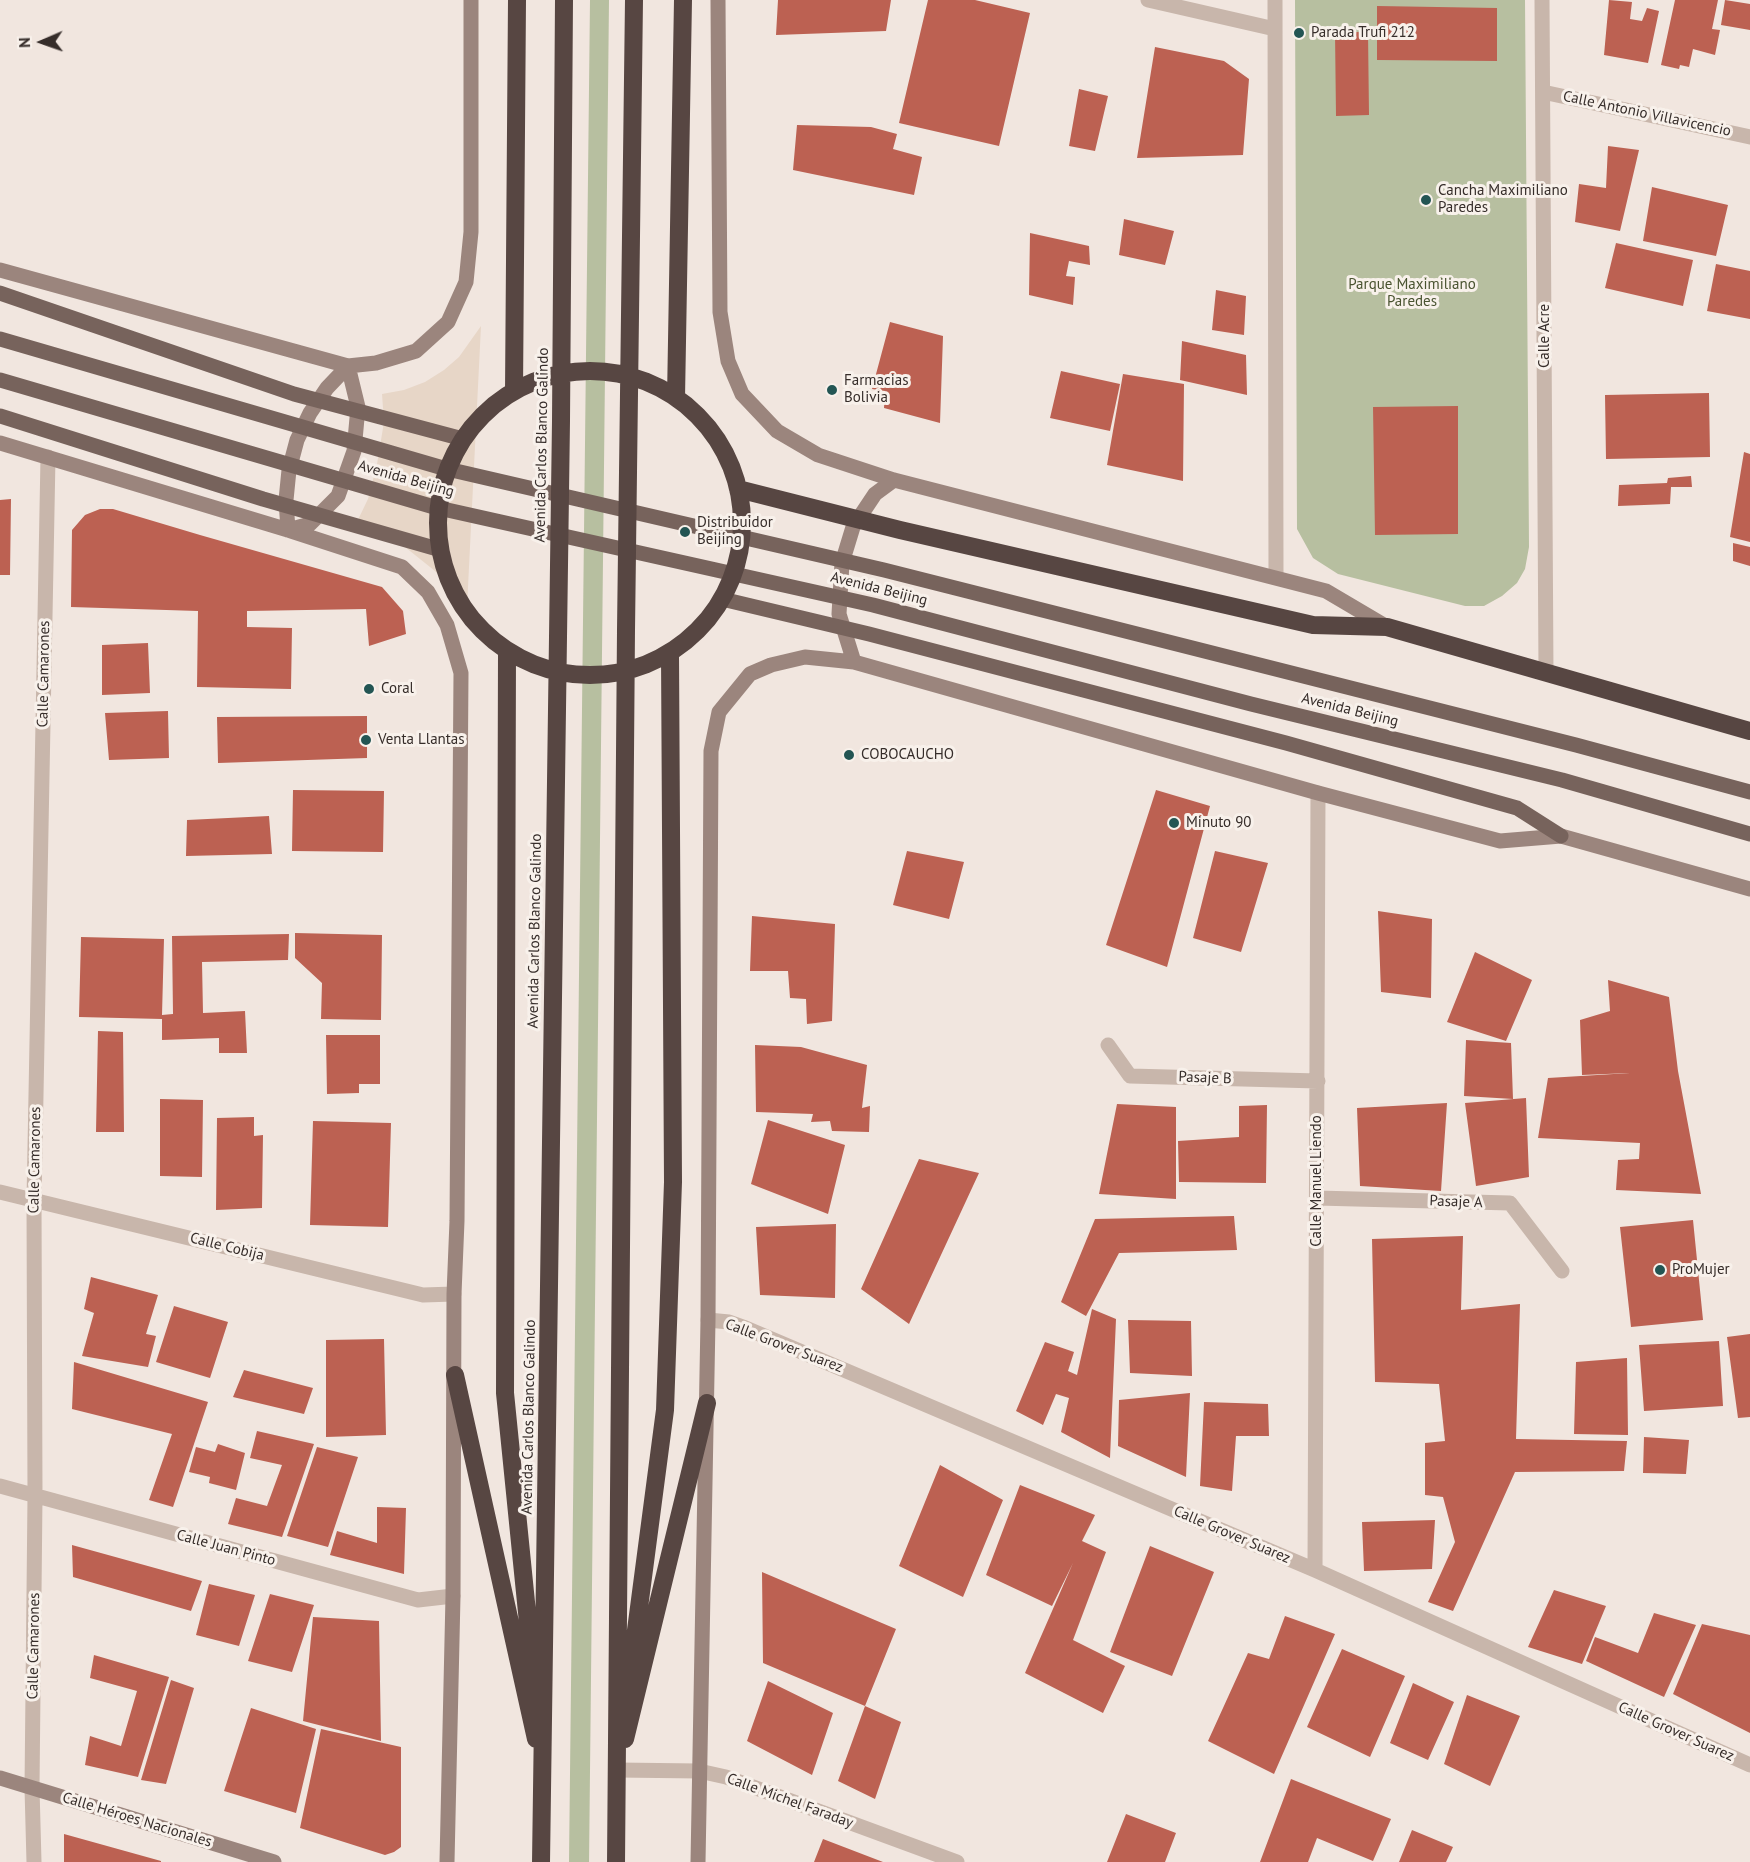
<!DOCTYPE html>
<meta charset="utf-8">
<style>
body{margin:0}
#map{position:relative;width:1750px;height:1862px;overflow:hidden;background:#f1e6df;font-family:"PT Sans",sans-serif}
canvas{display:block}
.north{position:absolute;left:12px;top:12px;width:60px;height:60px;-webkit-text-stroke:4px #f8f1eb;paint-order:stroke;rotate:268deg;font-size:16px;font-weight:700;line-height:24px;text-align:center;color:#362d2a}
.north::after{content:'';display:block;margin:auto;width:21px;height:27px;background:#362d2a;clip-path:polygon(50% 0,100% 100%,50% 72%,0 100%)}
</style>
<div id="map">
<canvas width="1750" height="1862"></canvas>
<div class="north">N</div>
</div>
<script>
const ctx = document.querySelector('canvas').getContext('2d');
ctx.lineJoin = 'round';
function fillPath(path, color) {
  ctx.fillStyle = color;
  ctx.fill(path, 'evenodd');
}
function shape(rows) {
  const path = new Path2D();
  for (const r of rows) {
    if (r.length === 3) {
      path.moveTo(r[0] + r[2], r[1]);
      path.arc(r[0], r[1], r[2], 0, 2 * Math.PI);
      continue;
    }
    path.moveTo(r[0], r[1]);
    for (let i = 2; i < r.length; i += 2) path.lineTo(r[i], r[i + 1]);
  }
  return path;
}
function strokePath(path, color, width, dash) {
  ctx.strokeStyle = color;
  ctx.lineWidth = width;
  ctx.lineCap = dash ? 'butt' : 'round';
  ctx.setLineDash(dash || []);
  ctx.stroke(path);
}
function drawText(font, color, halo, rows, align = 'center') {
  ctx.font = font + ' "PT Sans",sans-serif';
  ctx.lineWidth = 6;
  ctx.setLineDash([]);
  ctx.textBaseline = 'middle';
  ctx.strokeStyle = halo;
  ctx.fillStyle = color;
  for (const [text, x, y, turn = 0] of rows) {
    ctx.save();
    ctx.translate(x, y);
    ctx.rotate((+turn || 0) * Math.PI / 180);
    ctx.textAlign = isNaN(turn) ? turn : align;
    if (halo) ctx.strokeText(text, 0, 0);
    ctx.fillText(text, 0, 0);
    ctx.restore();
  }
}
fillPath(shape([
 [590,0,609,0,589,1862,569,1862],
 [1295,0,1525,0,1529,547,1525,569,1517,583,1502,596,1484,606,1465,606,1338,574,1313,558,1297,529]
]), '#b7bfa0');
fillPath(shape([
 [481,326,467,607,435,571,405,547,354,528,368,499,377,464,384,422,382,394,404,390,425,382,444,370,459,357]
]), '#e7d6c7');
fillPath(shape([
 [778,0,891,0,886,31,776,35],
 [928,0,975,0,1030,13,999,146,899,123],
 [1609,0,1632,2,1630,19,1642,21,1647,8,1659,11,1648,63,1604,55],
 [1675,0,1718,0,1712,29,1720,30,1715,55,1693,49,1689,67,1680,65,1679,69,1661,65],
 [1725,0,1750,4,1750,30,1721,25],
 [1377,6,1497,8,1497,61,1377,60],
 [1335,32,1368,32,1369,115,1336,116],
 [1155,47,1224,61,1249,79,1243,155,1137,158],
 [1079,89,1108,96,1095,151,1069,146],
 [797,125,871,127,897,134,893,149,922,157,914,195,793,170],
 [1608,146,1639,150,1620,231,1575,222,1579,184,1606,188],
 [1652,187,1728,205,1716,256,1643,241],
 [1124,219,1174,231,1165,265,1119,255],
 [1030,233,1089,246,1090,265,1069,261,1066,276,1075,277,1073,305,1029,295],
 [1616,243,1693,260,1683,306,1605,288],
 [1716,264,1750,271,1750,319,1707,311],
 [1216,290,1246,296,1244,335,1212,330],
 [890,322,943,336,940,423,884,408,885,391,872,389],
 [1182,341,1246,355,1247,395,1180,380],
 [1061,371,1120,384,1110,431,1050,418],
 [1123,374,1184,384,1183,481,1107,465],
 [1709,393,1710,457,1606,459,1605,395],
 [1458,406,1458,534,1375,535,1373,407],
 [1744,452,1750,454,1750,542,1730,537],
 [1691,476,1692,487,1671,487,1670,504,1618,506,1619,485,1667,483,1668,478],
 [11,499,10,575,0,575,0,500],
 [100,509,113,509,200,535,382,587,403,611,406,634,369,646,366,609,247,611,247,627,292,628,291,689,197,687,198,611,71,607,72,530,85,515],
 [1733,543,1750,547,1750,566,1733,561],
 [148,643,150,693,102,695,102,645],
 [168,711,169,758,109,760,105,713],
 [367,716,367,758,218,763,217,717],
 [293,790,384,791,383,852,292,851],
 [1156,790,1210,806,1167,967,1106,945],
 [269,816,272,854,186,856,187,820],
 [907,851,964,862,949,919,893,905],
 [1215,851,1268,863,1241,952,1193,938],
 [1378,911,1432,919,1431,998,1381,992],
 [752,916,835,924,832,1021,807,1024,806,999,790,998,788,971,750,971],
 [295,933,382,935,381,1020,321,1019,322,983,295,958],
 [289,934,288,960,202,962,203,1013,245,1011,247,1053,219,1053,219,1038,162,1040,162,1019,79,1017,81,937,164,939,162,1015,173,1014,172,936],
 [1475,952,1532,980,1506,1041,1447,1022],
 [1608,980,1669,997,1678,1071,1701,1194,1616,1190,1618,1160,1639,1159,1640,1143,1538,1138,1548,1078,1630,1073,1582,1075,1580,1020,1610,1011],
 [98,1031,123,1032,124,1132,96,1132],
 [326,1035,380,1035,380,1084,359,1084,359,1093,327,1094],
 [1466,1040,1511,1043,1513,1099,1464,1096],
 [755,1045,801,1047,867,1065,862,1108,870,1106,869,1132,832,1131,830,1121,811,1122,813,1114,756,1112],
 [1526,1098,1529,1177,1476,1186,1465,1103],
 [160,1099,203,1100,202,1177,160,1176],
 [1447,1103,1441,1191,1360,1186,1357,1108],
 [1117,1104,1176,1107,1176,1199,1099,1194],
 [1267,1105,1266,1183,1179,1182,1178,1141,1239,1137,1239,1106],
 [254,1117,254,1136,263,1135,262,1208,216,1210,217,1118],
 [768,1120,845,1145,828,1214,751,1184],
 [313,1121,391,1123,388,1227,310,1225],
 [919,1159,979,1173,909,1324,861,1289],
 [1234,1216,1237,1250,1119,1253,1086,1316,1061,1302,1095,1219],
 [1693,1220,1703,1320,1631,1327,1620,1227],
 [836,1224,835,1298,760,1295,756,1227],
 [1463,1236,1461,1310,1520,1304,1516,1439,1627,1441,1624,1471,1515,1472,1453,1611,1428,1602,1455,1542,1443,1497,1425,1495,1425,1443,1445,1441,1439,1384,1375,1382,1372,1239],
 [91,1277,158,1295,146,1334,156,1336,148,1367,82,1356,94,1313,84,1309],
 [174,1306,228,1322,210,1378,156,1362],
 [1092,1309,1116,1319,1110,1458,1061,1432,1069,1398,1056,1394,1043,1425,1016,1411,1045,1342,1074,1352,1068,1371,1077,1375],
 [1128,1320,1191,1321,1192,1376,1130,1373],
 [1750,1334,1750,1417,1738,1418,1727,1337],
 [384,1339,386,1435,326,1437,326,1340],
 [1719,1341,1723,1406,1644,1411,1639,1345],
 [1627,1358,1628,1435,1574,1434,1576,1362],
 [74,1362,208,1402,173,1507,149,1500,172,1434,72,1409],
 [244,1370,313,1388,304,1414,233,1397],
 [1190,1393,1186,1477,1118,1446,1119,1400],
 [1204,1402,1268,1404,1269,1436,1236,1436,1232,1491,1200,1486],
 [257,1431,314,1444,282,1537,228,1524,236,1498,267,1506,282,1465,250,1458],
 [1644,1437,1689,1440,1686,1474,1643,1473],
 [218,1444,245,1453,236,1490,209,1483,210,1477,189,1472,196,1447,215,1452],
 [317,1447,358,1457,328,1547,287,1536],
 [940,1465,1003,1500,963,1597,899,1566],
 [1020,1485,1095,1515,1082,1541,1106,1552,1073,1640,1125,1666,1103,1713,1025,1673,1073,1563,1052,1606,986,1575],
 [377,1507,406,1508,404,1574,330,1555,337,1531,377,1543],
 [1435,1520,1432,1569,1364,1571,1362,1522],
 [72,1545,202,1581,191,1611,73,1577],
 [1150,1546,1214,1572,1172,1676,1110,1652],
 [762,1572,896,1629,865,1706,763,1663],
 [209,1584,255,1595,239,1646,196,1635],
 [1554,1590,1606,1606,1582,1664,1528,1647],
 [270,1594,314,1605,292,1672,248,1661],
 [1654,1613,1696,1625,1664,1697,1586,1661,1595,1637,1638,1653],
 [1285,1616,1335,1634,1274,1774,1208,1741,1248,1653,1269,1659],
 [313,1617,379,1621,381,1741,303,1721],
 [1702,1624,1750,1635,1750,1733,1673,1694],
 [1342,1649,1405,1676,1370,1757,1307,1727],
 [94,1655,169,1677,138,1777,85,1765,90,1736,121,1746,137,1691,90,1678],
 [171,1680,194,1688,166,1784,141,1780],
 [768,1681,833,1713,812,1775,747,1741],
 [1413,1683,1454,1702,1428,1760,1390,1743],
 [1467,1695,1520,1716,1490,1786,1444,1764],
 [865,1706,901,1722,875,1799,838,1781],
 [251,1708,316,1729,296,1813,224,1791],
 [321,1729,401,1747,401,1847,394,1852,385,1855,300,1828],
 [1291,1779,1391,1819,1373,1861,1317,1838,1308,1862,1260,1862],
 [1126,1814,1176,1833,1165,1862,1107,1862],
 [1412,1830,1453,1847,1446,1862,1399,1862],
 [64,1834,161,1861,161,1862,64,1862],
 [823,1839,883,1862,814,1862]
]), '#bc6152');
strokePath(shape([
 [1148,0,1275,29],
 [1275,0,1276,577],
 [1542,0,1546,672],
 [1543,92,1750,137],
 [1108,1045,1130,1076,1318,1081],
 [0,1192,423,1295,454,1294],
 [1317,1198,1510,1203,1562,1271],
 [708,1320,729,1322,743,1327,1315,1570,1750,1765],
 [0,1486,418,1600,453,1596],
 [1315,1570,1318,793],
 [617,1770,699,1771,726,1777,957,1862],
 [34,1862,32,1788,35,1496,34,1201,48,457]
]), '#c8b6ab', 15);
strokePath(shape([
 [718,0,720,312,728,361,742,394,777,431,818,455,894,480,1326,591,1387,627],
 [0,270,348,366,376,363,416,351,448,322,466,282,471,232,471,0],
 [0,443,288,530,402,567,428,592,447,625,461,673,457,1221,454,1294,453,1596,447,1862],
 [288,530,310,524,338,496,354,451,358,407,348,366],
 [288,530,286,500,289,470,297,440,310,413,327,388,348,366],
 [854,662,839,614,842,563,853,527,875,494,894,480],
 [0,1778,274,1862],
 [698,1862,708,1320,711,751,719,712,750,674,771,665,805,657,854,662,1318,793,1500,841,1561,836,1750,889]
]), '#9b857d', 15);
strokePath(shape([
 [0,293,294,394,463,439],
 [0,339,443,468,884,570,1576,745,1750,792],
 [0,380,434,507,873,605,1251,704,1562,780,1750,834],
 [0,416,263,499,441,550],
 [722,599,869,634,1286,743,1517,808,1561,836]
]), '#77635c', 15);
strokePath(shape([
 [590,523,152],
 [514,391,517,0],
 [676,398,683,0],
 [738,489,900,530,1313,625,1387,627,1750,731],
 [507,651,505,1393,534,1682],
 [455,1375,536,1739],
 [628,1691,665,1410,673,1182,670,654],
 [625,1739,707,1403],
 [541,1862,561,421,564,0],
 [616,1862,626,630,634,0]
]), '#574642', 18);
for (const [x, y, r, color] of [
 [1299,33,6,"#235553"],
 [1426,200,6,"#235553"],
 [832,390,6,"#235553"],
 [685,532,6,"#235553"],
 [369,689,6,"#235553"],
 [366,740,6,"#235553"],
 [849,755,6,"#235553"],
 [1174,823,6,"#235553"],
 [1660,1270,6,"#235553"]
]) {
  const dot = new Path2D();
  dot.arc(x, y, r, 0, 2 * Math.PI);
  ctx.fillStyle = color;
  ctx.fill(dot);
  strokePath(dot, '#f8f1eb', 2);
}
drawText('15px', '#362d2a', '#f8f1eb', [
 ["Parada Trufi 212",1311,33],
 ["Cancha Maximiliano",1438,191],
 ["Paredes",1438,208],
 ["Farmacias",844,381],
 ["Bolivia",844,398],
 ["Distribuidor",697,523],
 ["Beijing",697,540],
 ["Coral",381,689],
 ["Venta Llantas",378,740],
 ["COBOCAUCHO",861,755],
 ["Minuto 90",1186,823],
 ["ProMujer",1672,1270]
], 'left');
drawText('15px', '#362d2a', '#f8f1eb', [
 ["Calle Antonio Villavicencio",1647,114,12],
 ["Calle Acre",1545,336,-90],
 ["Avenida Carlos Blanco Galindo",542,445,-89],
 ["Avenida Beijing",406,479,16],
 ["Avenida Beijing",879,589,14],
 ["Calle Camarones",44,674,-89],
 ["Avenida Beijing",1350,710,14],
 ["Avenida Carlos Blanco Galindo",535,931,-89],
 ["Pasaje B",1205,1078,2],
 ["Calle Camarones",35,1160,-89],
 ["Calle Manuel Liendo",1317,1181,-90],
 ["Pasaje A",1456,1202,2],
 ["Calle Cobija",227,1247,14],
 ["Calle Grover Suarez",784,1346,21],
 ["Avenida Carlos Blanco Galindo",529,1417,-89],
 ["Calle Grover Suarez",1232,1535,23],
 ["Calle Juan Pinto",226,1548,15],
 ["Calle Camarones",34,1646,-89],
 ["Calle Grover Suarez",1676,1732,24],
 ["Calle Michel Faraday",790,1801,20],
 ["Calle Héroes Nacionales",137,1820,17]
]);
drawText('15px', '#495330', '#f8f1eb', [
 ["Parque Maximiliano",1412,285],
 ["Paredes",1412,302]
]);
</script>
